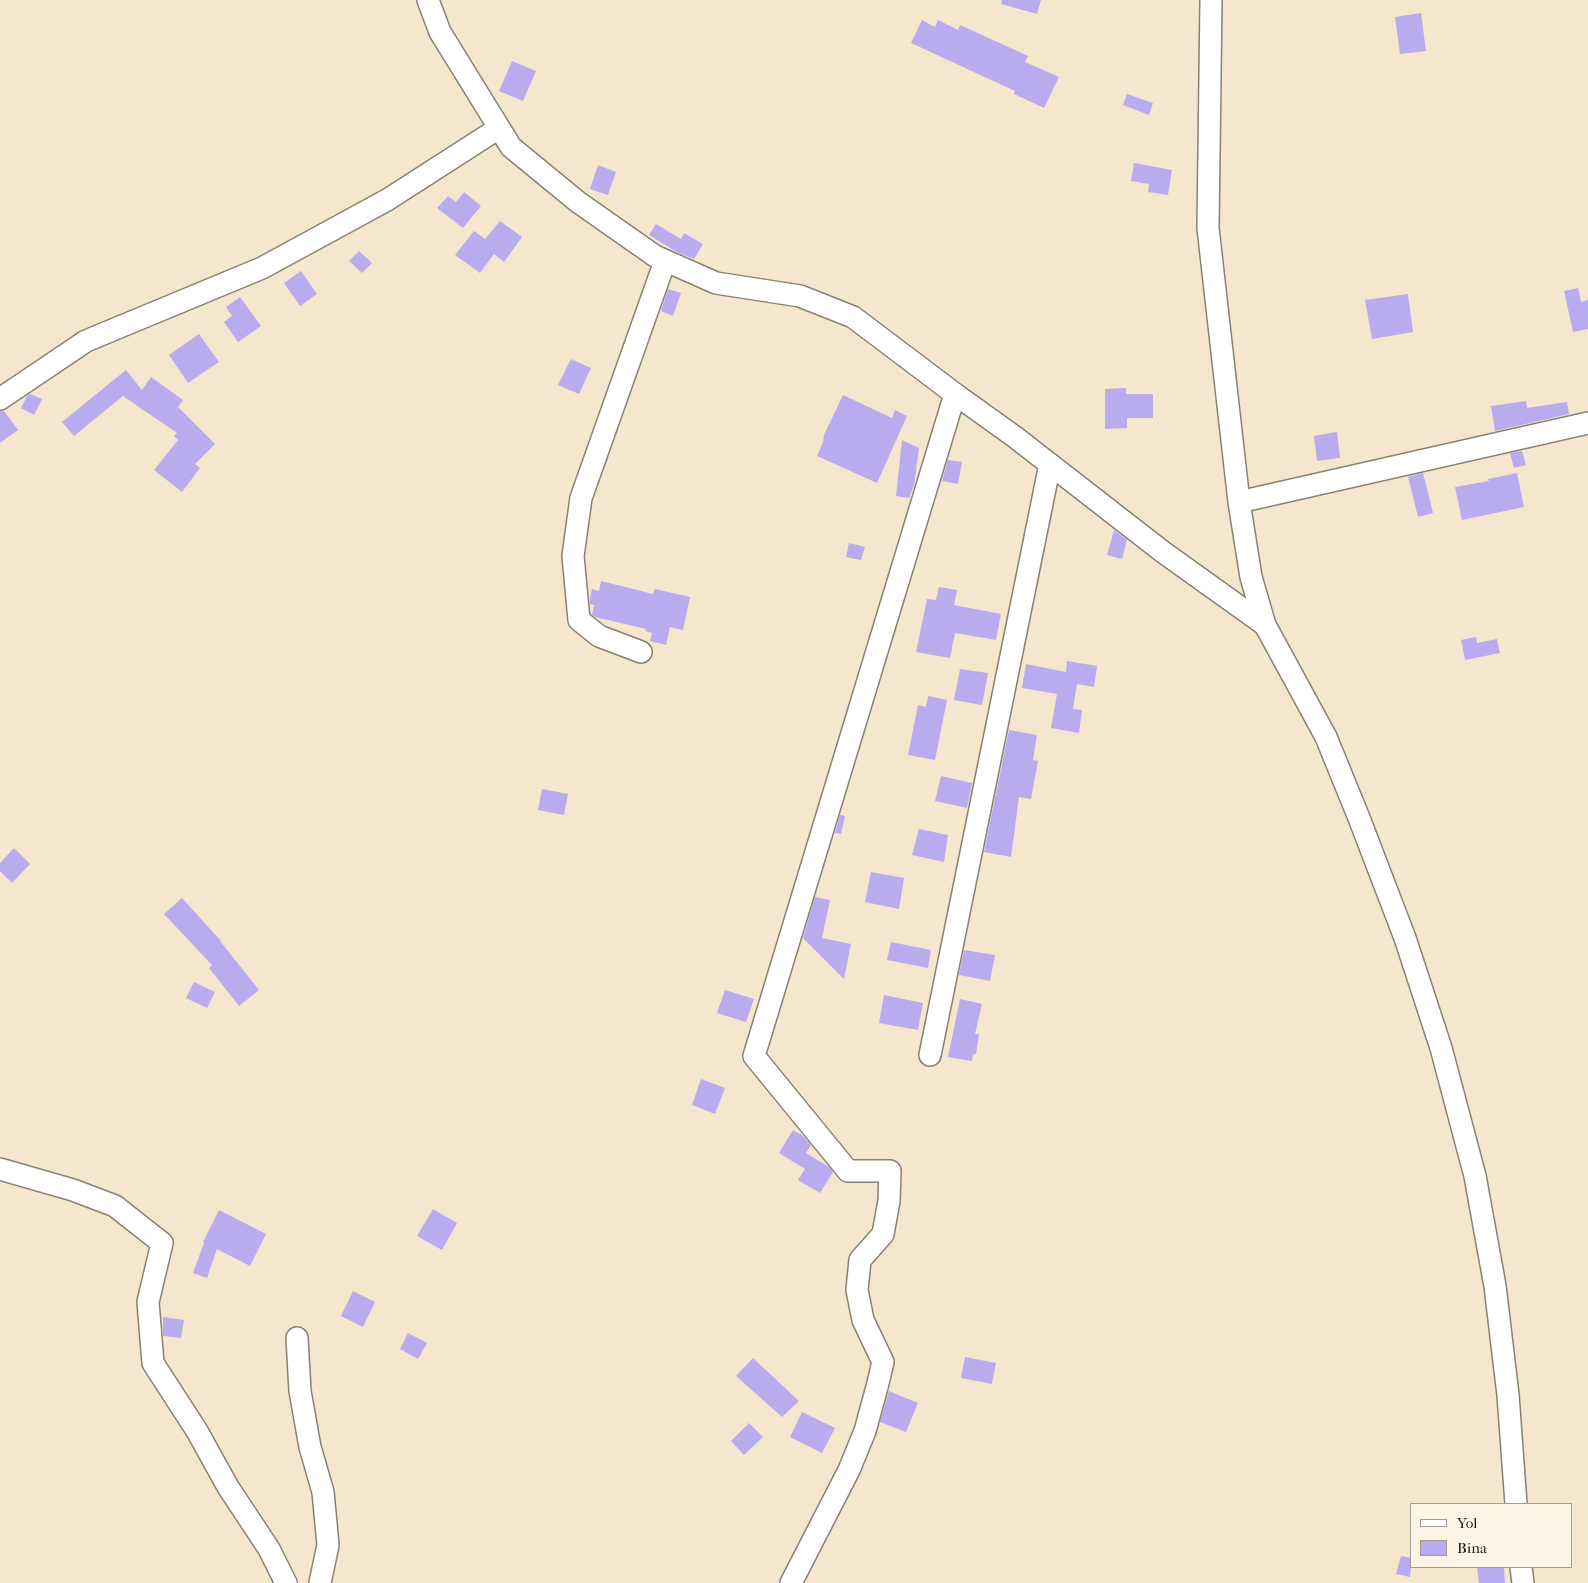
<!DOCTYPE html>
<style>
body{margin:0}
#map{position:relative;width:1588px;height:1583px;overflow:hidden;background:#f4e7cd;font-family:"IM FELL French Canon",serif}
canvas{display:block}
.legend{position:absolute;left:1410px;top:1503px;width:162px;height:65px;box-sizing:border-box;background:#fcf5e5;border:1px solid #a29e95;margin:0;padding:6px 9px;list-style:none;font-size:15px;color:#1c1c1c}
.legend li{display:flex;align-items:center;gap:10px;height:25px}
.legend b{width:25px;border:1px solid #a29e95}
</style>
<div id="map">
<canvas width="1588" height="1583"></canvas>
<ul class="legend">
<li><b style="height:6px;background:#fff"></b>Yol</li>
<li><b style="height:14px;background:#b8acef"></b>Bina</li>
</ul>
</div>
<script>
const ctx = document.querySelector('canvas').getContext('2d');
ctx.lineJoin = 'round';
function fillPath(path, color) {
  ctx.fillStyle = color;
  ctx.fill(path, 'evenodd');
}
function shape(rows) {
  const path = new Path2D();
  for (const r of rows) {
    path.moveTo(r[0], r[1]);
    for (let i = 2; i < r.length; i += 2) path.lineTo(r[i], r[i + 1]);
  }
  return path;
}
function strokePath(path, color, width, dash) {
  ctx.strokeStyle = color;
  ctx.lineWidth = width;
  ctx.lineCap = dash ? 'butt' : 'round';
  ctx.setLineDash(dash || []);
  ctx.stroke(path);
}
fillPath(shape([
 [1002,0,1041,0,1037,14,1001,4],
 [1421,13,1426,51,1400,54,1395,17],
 [922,20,935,27,938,20,958,30,960,25,1028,56,1025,62,1059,77,1044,108,1014,94,1015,91,911,43],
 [512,61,536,71,523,101,499,91],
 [1127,94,1153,103,1149,115,1123,105],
 [1134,163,1172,170,1168,195,1148,192,1149,184,1131,181],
 [598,165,616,172,608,195,590,189],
 [464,192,481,206,463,228,437,208,448,196,456,202],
 [500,221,522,237,504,262,494,254,480,273,455,255,474,231,485,239],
 [656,224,681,239,684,233,703,244,694,259,677,252,649,235],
 [359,251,372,263,362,273,349,261],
 [301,271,317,294,300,306,284,283],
 [1578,288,1581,302,1588,300,1588,329,1573,332,1564,291],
 [668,289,681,293,673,316,661,311],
 [1408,294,1413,332,1372,339,1365,300],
 [240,297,261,326,238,342,224,322,232,316,226,307],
 [199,334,219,362,188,383,169,355],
 [571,359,591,368,579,394,558,385],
 [126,370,142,390,151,377,183,400,178,407,215,444,195,464,200,468,182,492,154,470,178,440,174,436,177,433,123,396,74,436,62,422],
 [1126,388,1126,394,1153,394,1153,418,1127,418,1127,428,1105,429,1105,389],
 [30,394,42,399,34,415,21,408,27,396],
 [843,395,892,418,895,410,907,416,877,483,817,456,823,442,824,435],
 [1526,401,1527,408,1567,402,1569,414,1495,431,1491,406],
 [0,411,4,411,18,430,0,443],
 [1337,432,1340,458,1317,461,1314,436],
 [902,440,919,448,914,485,909,498,896,496],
 [1522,451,1526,465,1514,468,1510,453],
 [948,460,962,462,958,484,942,481],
 [1423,473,1433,513,1418,517,1408,477],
 [1517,473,1524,507,1462,520,1455,487,1489,481,1488,479],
 [1114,530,1127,540,1122,559,1107,555],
 [849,543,865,547,861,560,846,557],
 [601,581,653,594,655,589,690,597,683,630,670,627,666,645,650,641,652,633,645,631,646,629,595,617,592,615,594,605,590,604,590,598,592,589,599,591],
 [939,587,957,590,954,605,1001,614,996,640,955,633,950,658,916,652,927,599,936,600],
 [1476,637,1477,643,1497,639,1500,653,1465,660,1461,640],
 [1067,661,1097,666,1094,687,1077,684,1073,709,1082,710,1079,733,1051,728,1057,694,1022,688,1026,664,1066,672],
 [960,669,988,673,982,705,954,700],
 [928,696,947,700,935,760,908,755,918,705,926,707],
 [1009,730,1037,735,1033,760,1038,761,1031,799,1019,797,1011,857,984,852],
 [941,776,972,783,967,808,935,801],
 [542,789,568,794,564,815,538,810],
 [840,815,845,816,841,834,835,833],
 [919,829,948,835,944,862,912,855],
 [14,848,30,864,12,883,0,871,0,863],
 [871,872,904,878,899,909,865,902],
 [815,897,830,900,822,938,851,944,844,979,803,938],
 [182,898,221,941,220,941,259,990,239,1006,209,968,212,965,164,914],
 [891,942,931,950,928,968,887,960],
 [964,950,995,955,990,981,959,975],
 [194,982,215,992,207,1008,186,998],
 [725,990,754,999,746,1022,717,1013],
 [884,995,923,1003,918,1030,879,1023],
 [960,999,982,1004,975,1034,979,1034,976,1054,973,1054,972,1061,948,1057],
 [701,1079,725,1088,715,1114,692,1105],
 [793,1130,803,1136,811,1145,806,1153,829,1167,833,1172,820,1193,798,1180,805,1169,779,1153],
 [433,1209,457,1223,442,1250,417,1236],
 [219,1210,266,1234,250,1266,217,1249,207,1278,193,1273,204,1243,203,1242],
 [353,1291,375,1302,363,1327,341,1316],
 [163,1317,184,1320,181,1338,163,1336],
 [408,1333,427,1343,418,1359,400,1349],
 [965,1357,996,1363,992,1384,961,1378],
 [753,1358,799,1401,782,1417,736,1376],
 [889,1391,918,1403,906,1432,880,1422],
 [802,1412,835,1428,822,1453,790,1437],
 [749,1423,763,1437,744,1455,731,1441],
 [1401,1556,1412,1558,1410,1577,1396,1574],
 [1477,1567,1504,1567,1505,1583,1479,1583]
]), '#b8acef');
const minor = shape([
 [428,0,440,32,511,147,578,202,655,256,716,283,800,296,853,317,955,394,1015,437,1163,552,1265,625],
 [1211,0,1208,228,1239,502,1251,577,1265,625,1326,737,1359,818,1405,938,1441,1048,1475,1176,1495,1286,1508,1395,1516,1504],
 [0,399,86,341,262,268,387,200,499,128],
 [1239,502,1588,423],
 [641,652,599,636,579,620,573,556,581,498,665,261],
 [930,1055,1050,464],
 [0,1169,73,1190,115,1206,162,1243,148,1302,153,1363,197,1431,228,1487,269,1549,286,1583],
 [297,1338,300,1391,310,1447,323,1492,328,1545,320,1583],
 [1521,1567,1523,1583],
 [791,1583,849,1470,865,1431,877,1387,883,1362,863,1320,857,1290,860,1260,883,1234,889,1201,890,1171,848,1171,754,1056,955,394]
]);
strokePath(minor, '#888274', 24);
strokePath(minor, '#fff', 21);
</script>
